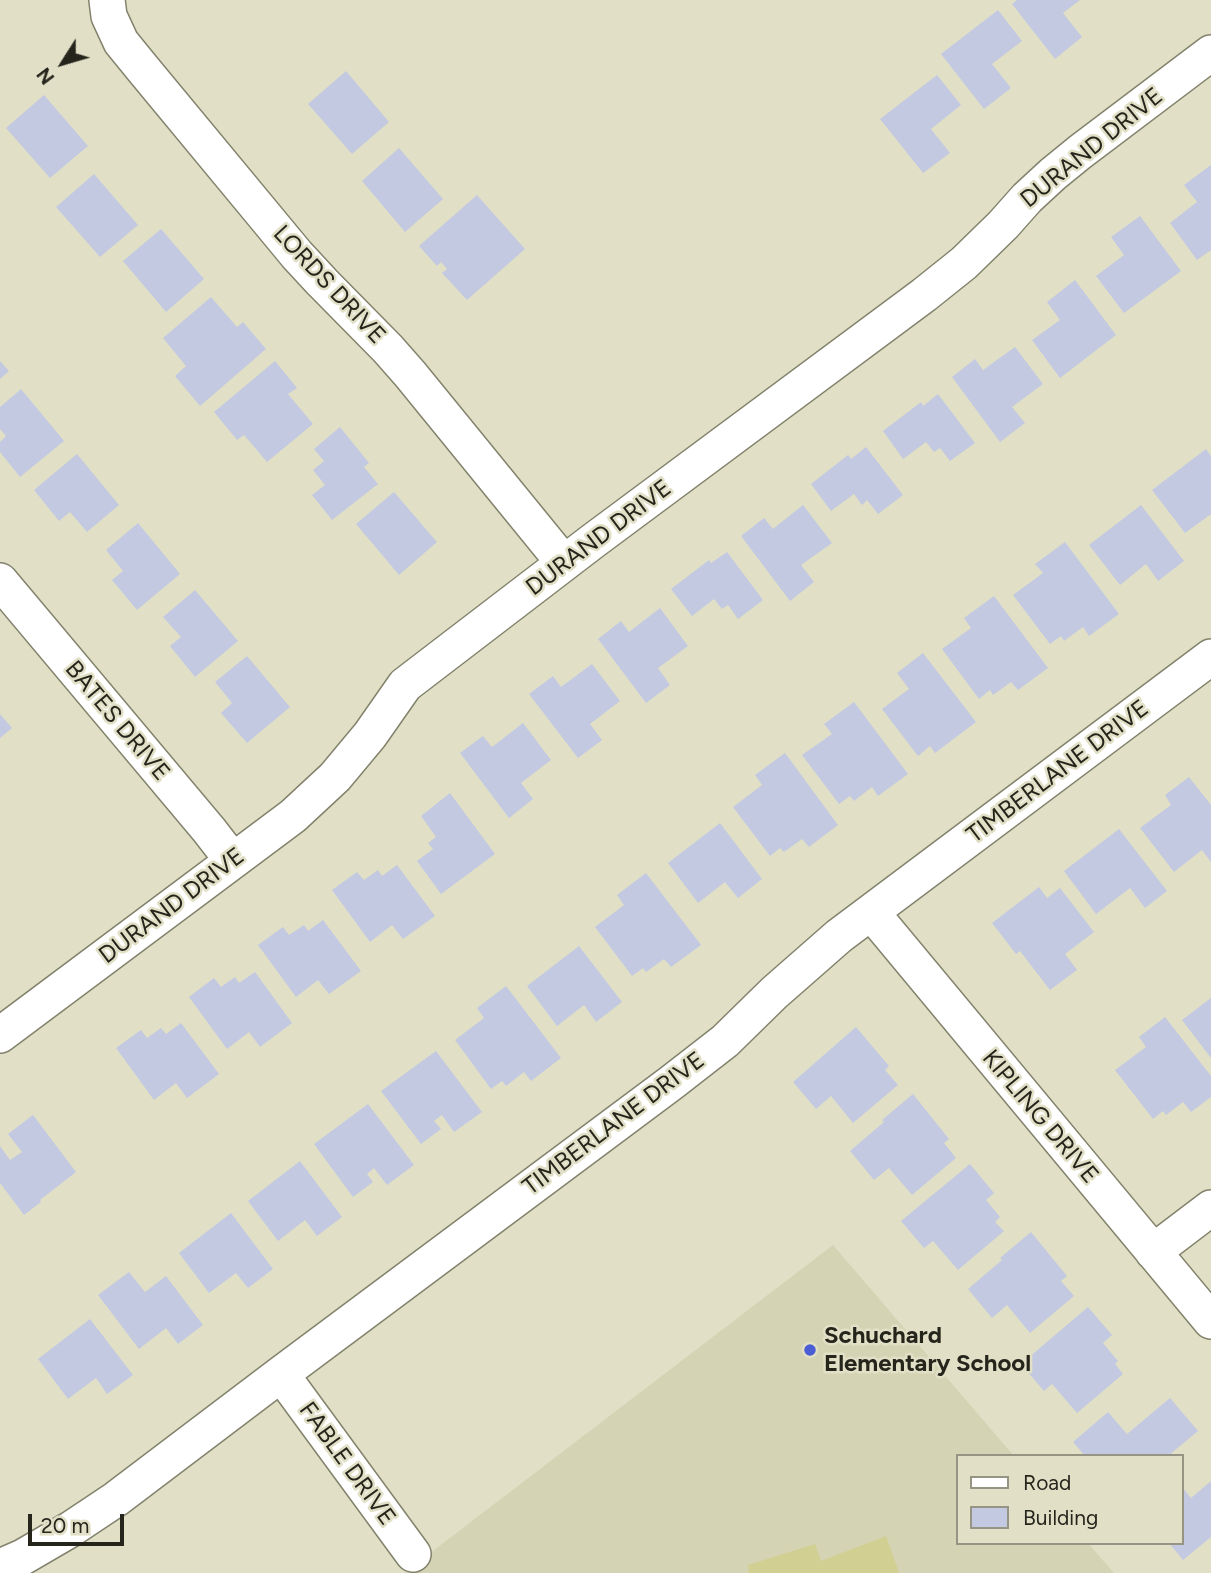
<!DOCTYPE html>
<style>
body{margin:0}
#map{position:relative;width:1211px;height:1573px;overflow:hidden;background:#e1e0c7;font-family:Figtree,sans-serif}
canvas{display:block}
.legend{position:absolute;left:956px;top:1454px;width:228px;height:91px;box-sizing:border-box;background:#e1e0c7;border:2px solid #969583;margin:0;padding:9px 12px;list-style:none;font-size:21px;color:#26251c}
.legend li{display:flex;align-items:center;gap:14px;height:35px}
.legend b{width:35px;border:2px solid #969583}
.north{position:absolute;left:28px;top:28px;width:70px;height:70px;-webkit-text-stroke:5px #e1e0c7;paint-order:stroke;rotate:233deg;font-size:19px;font-weight:700;line-height:28px;text-align:center;color:#26251c}
.north::after{content:'';display:block;margin:auto;width:24px;height:32px;background:#26251c;clip-path:polygon(50% 0,100% 100%,50% 72%,0 100%)}
.scale{position:absolute;left:28px;top:1514px;width:96px;height:32px;box-sizing:border-box;border:4px solid #26251c;border-top:0;padding-left:9px;font-size:21px;line-height:24px;white-space:nowrap;color:#26251c;-webkit-text-stroke:5px #e1e0c7;paint-order:stroke}
</style>
<div id="map">
<canvas width="1211" height="1573"></canvas>
<ul class="legend">
<li><b style="height:9px;background:#fff"></b>Road</li>
<li><b style="height:19px;background:#c2c9e0"></b>Building</li>
</ul>
<div class="north">N</div>
<div class="scale">20 m</div>
</div>
<script>
const ctx = document.querySelector('canvas').getContext('2d');
ctx.lineJoin = 'round';
function fillPath(path, color) {
  ctx.fillStyle = color;
  ctx.fill(path, 'evenodd');
}
function shape(rows) {
  const path = new Path2D();
  for (const r of rows) {
    path.moveTo(r[0], r[1]);
    for (let i = 2; i < r.length; i += 2) path.lineTo(r[i], r[i + 1]);
  }
  return path;
}
function strokePath(path, color, width, dash) {
  ctx.strokeStyle = color;
  ctx.lineWidth = width;
  ctx.lineCap = dash ? 'butt' : 'round';
  ctx.setLineDash(dash || []);
  ctx.stroke(path);
}
function drawText(font, color, halo, rows, align = 'center') {
  ctx.font = font + ' Figtree,sans-serif';
  ctx.lineWidth = 5;
  ctx.setLineDash([]);
  ctx.textBaseline = 'middle';
  ctx.strokeStyle = halo;
  ctx.fillStyle = color;
  for (const [text, x, y, turn = 0] of rows) {
    ctx.save();
    ctx.translate(x, y);
    ctx.rotate((+turn || 0) * Math.PI / 180);
    ctx.textAlign = isNaN(turn) ? turn : align;
    if (halo) ctx.strokeText(text, 0, 0);
    ctx.fillText(text, 0, 0);
    ctx.restore();
  }
}
fillPath(shape([
 [833,1245,1014,1456,957,1456,957,1543,1088,1543,1114,1573,404,1573]
]), '#d4d3b4');
fillPath(shape([
 [886,1536,899,1573,749,1573,748,1565,815,1544,821,1561]
]), '#d2cf92');
fillPath(shape([
 [1017,0,1080,0,1063,13,1082,37,1055,59,1012,4],
 [998,10,1022,41,992,64,1011,88,984,109,941,54],
 [346,71,389,122,352,154,308,104],
 [937,75,961,105,931,129,950,153,923,173,880,119],
 [44,95,88,146,50,178,6,128],
 [399,148,443,199,405,232,362,181],
 [1211,165,1211,250,1197,260,1170,223,1197,202,1184,185],
 [94,174,138,225,100,257,56,207],
 [477,195,525,249,467,300,442,273,447,269,441,262,437,266,419,246],
 [1140,216,1181,271,1124,313,1096,276,1124,255,1111,237],
 [161,229,204,279,166,312,123,261],
 [1075,280,1116,335,1060,378,1032,340,1060,320,1047,302],
 [211,297,237,327,243,322,266,349,200,406,175,376,186,366,163,338],
 [1015,347,1043,384,1012,407,1025,423,1000,442,952,377,975,359,983,370],
 [0,361,9,371,0,379],
 [275,361,297,388,288,394,313,424,267,462,244,435,237,440,214,412],
 [21,389,64,441,20,477,0,452,0,442,6,436,0,429,0,407],
 [938,394,975,443,950,461,940,448,934,452,926,442,903,459,883,431,921,402,923,406],
 [340,427,369,463,364,467,378,484,332,520,312,495,325,485,313,470,324,461,314,449],
 [866,447,903,495,878,514,867,500,862,505,854,494,831,511,811,484,848,455,851,459],
 [1206,449,1211,456,1211,514,1185,533,1152,490],
 [77,454,119,505,87,532,70,512,59,521,34,490],
 [394,492,437,542,399,575,356,524],
 [803,505,832,543,801,565,814,582,790,601,741,536,764,518,773,529],
 [1141,505,1184,561,1158,581,1146,564,1120,585,1089,545],
 [138,523,180,574,137,610,112,580,123,571,106,550],
 [1065,542,1119,614,1089,636,1083,627,1064,641,1061,636,1050,644,1013,595,1043,573,1035,564],
 [727,552,763,600,738,619,728,605,722,609,714,599,692,616,671,589,709,560,711,563],
 [195,590,238,641,195,677,170,646,181,637,163,617],
 [994,596,1048,668,1018,690,1011,682,993,695,990,690,979,699,942,649,971,628,964,618],
 [660,608,688,646,658,668,670,685,646,703,598,639,621,621,629,632],
 [923,653,976,722,935,753,930,746,918,756,882,709,909,689,897,673],
 [247,656,290,707,247,743,221,713,232,703,215,682],
 [592,664,620,701,590,724,602,740,578,758,529,694,553,676,561,687],
 [854,702,908,774,878,796,872,787,854,801,850,796,839,804,802,755,832,734,824,724],
 [0,714,12,728,0,738],
 [523,723,551,760,521,783,533,799,509,818,460,753,483,736,492,747],
 [785,753,838,825,809,847,802,839,784,852,780,848,770,856,733,807,762,785,755,775],
 [1189,777,1211,805,1211,862,1202,850,1174,872,1140,828,1171,805,1165,795],
 [450,793,495,854,441,894,417,861,433,849,428,843,436,837,421,816],
 [720,823,762,879,738,898,725,882,698,903,668,863],
 [1119,829,1167,891,1145,908,1130,888,1096,914,1064,871],
 [397,865,435,916,403,939,392,925,370,942,332,890,357,872,364,880,378,870,382,876],
 [646,873,701,945,671,967,664,959,646,972,643,968,632,976,595,927,624,905,617,895],
 [1039,887,1047,898,1060,888,1094,932,1065,954,1077,970,1050,990,1020,951,1016,954,992,923],
 [323,920,361,971,329,994,318,980,296,997,258,945,283,927,289,935,304,925,308,931],
 [579,946,622,1002,596,1022,584,1005,557,1026,527,986],
 [255,972,292,1023,260,1047,249,1032,227,1049,189,997,214,978,221,987,235,977,239,983],
 [506,986,561,1058,531,1081,524,1072,506,1086,502,1081,491,1089,455,1040,484,1018,477,1008],
 [1211,998,1211,1058,1182,1020],
 [1165,1017,1211,1076,1211,1097,1191,1112,1183,1102,1166,1115,1163,1111,1153,1119,1115,1070,1146,1047,1139,1037],
 [181,1023,219,1074,187,1098,176,1083,154,1100,116,1048,141,1030,147,1038,161,1028,166,1034],
 [856,1027,889,1066,885,1070,898,1085,853,1123,831,1096,816,1109,793,1082],
 [436,1051,482,1112,454,1132,442,1115,434,1121,441,1129,421,1144,381,1091],
 [913,1094,949,1139,944,1143,956,1158,912,1195,889,1168,874,1180,850,1151,884,1122,882,1120],
 [368,1104,414,1165,387,1185,374,1168,367,1174,373,1182,353,1197,314,1144],
 [33,1115,76,1172,40,1200,41,1202,24,1215,0,1183,0,1146,10,1160,22,1152,8,1134],
 [300,1161,342,1217,317,1236,305,1220,278,1241,248,1201],
 [970,1164,994,1193,986,1200,1000,1217,995,1222,1004,1231,958,1270,933,1241,924,1248,901,1221],
 [231,1213,273,1269,248,1288,236,1273,209,1293,179,1253],
 [1031,1232,1067,1276,1061,1281,1074,1296,1030,1333,1007,1305,992,1318,968,1289,1002,1260,1000,1258],
 [129,1272,145,1292,166,1276,203,1325,178,1344,166,1328,139,1349,98,1295],
 [1088,1307,1112,1335,1103,1343,1118,1361,1115,1364,1123,1374,1077,1413,1052,1384,1044,1391,1021,1364],
 [90,1319,133,1375,107,1394,96,1378,68,1399,38,1359],
 [1170,1398,1198,1431,1168,1456,1085,1456,1073,1442,1108,1412,1127,1434],
 [1211,1481,1211,1537,1183,1560,1169,1543,1181,1543,1181,1486,1191,1498]
]), '#c2c9e0');
const minor = shape([
 [107,0,109,16,121,42,143,69,297,255,322,282,388,349,410,374,564,563],
 [0,581,209,830,233,861],
 [871,912,1211,1321],
 [0,1035,293,816,335,777,370,735,405,685,593,541,924,295,964,263,1003,225,1027,198,1053,174,1080,152,1211,53],
 [1153,1252,1211,1208],
 [281,1374,413,1554],
 [0,1567,23,1557,71,1529,116,1499,281,1374,671,1083,725,1041,774,993,839,936,1211,657]
]);
strokePath(minor, '#83826c', 38);
strokePath(minor, '#fff', 35);
for (const [x, y, r, color] of [
 [810,1350,7,"#4b5dd2"]
]) {
  const dot = new Path2D();
  dot.arc(x, y, r, 0, 2 * Math.PI);
  ctx.fillStyle = color;
  ctx.fill(dot);
  strokePath(dot, '#e1e0c7', 2.5);
}
drawText('24px', '#26251c', '#e1e0c7', [
 ["DURAND DRIVE",1092,148,-39],
 ["LORDS DRIVE",329,285,47],
 ["DURAND DRIVE",599,538,-37],
 ["BATES DRIVE",117,721,50],
 ["TIMBERLANE DRIVE",1058,772,-37],
 ["DURAND DRIVE",172,906,-37],
 ["KIPLING DRIVE",1040,1117,50],
 ["TIMBERLANE DRIVE",614,1124,-37],
 ["FABLE DRIVE",347,1464,54]
]);
drawText('bold 24px', '#26251c', '#e1e0c7', [
 ["Schuchard",824,1336],
 ["Elementary School",824,1364]
], 'left');
</script>
